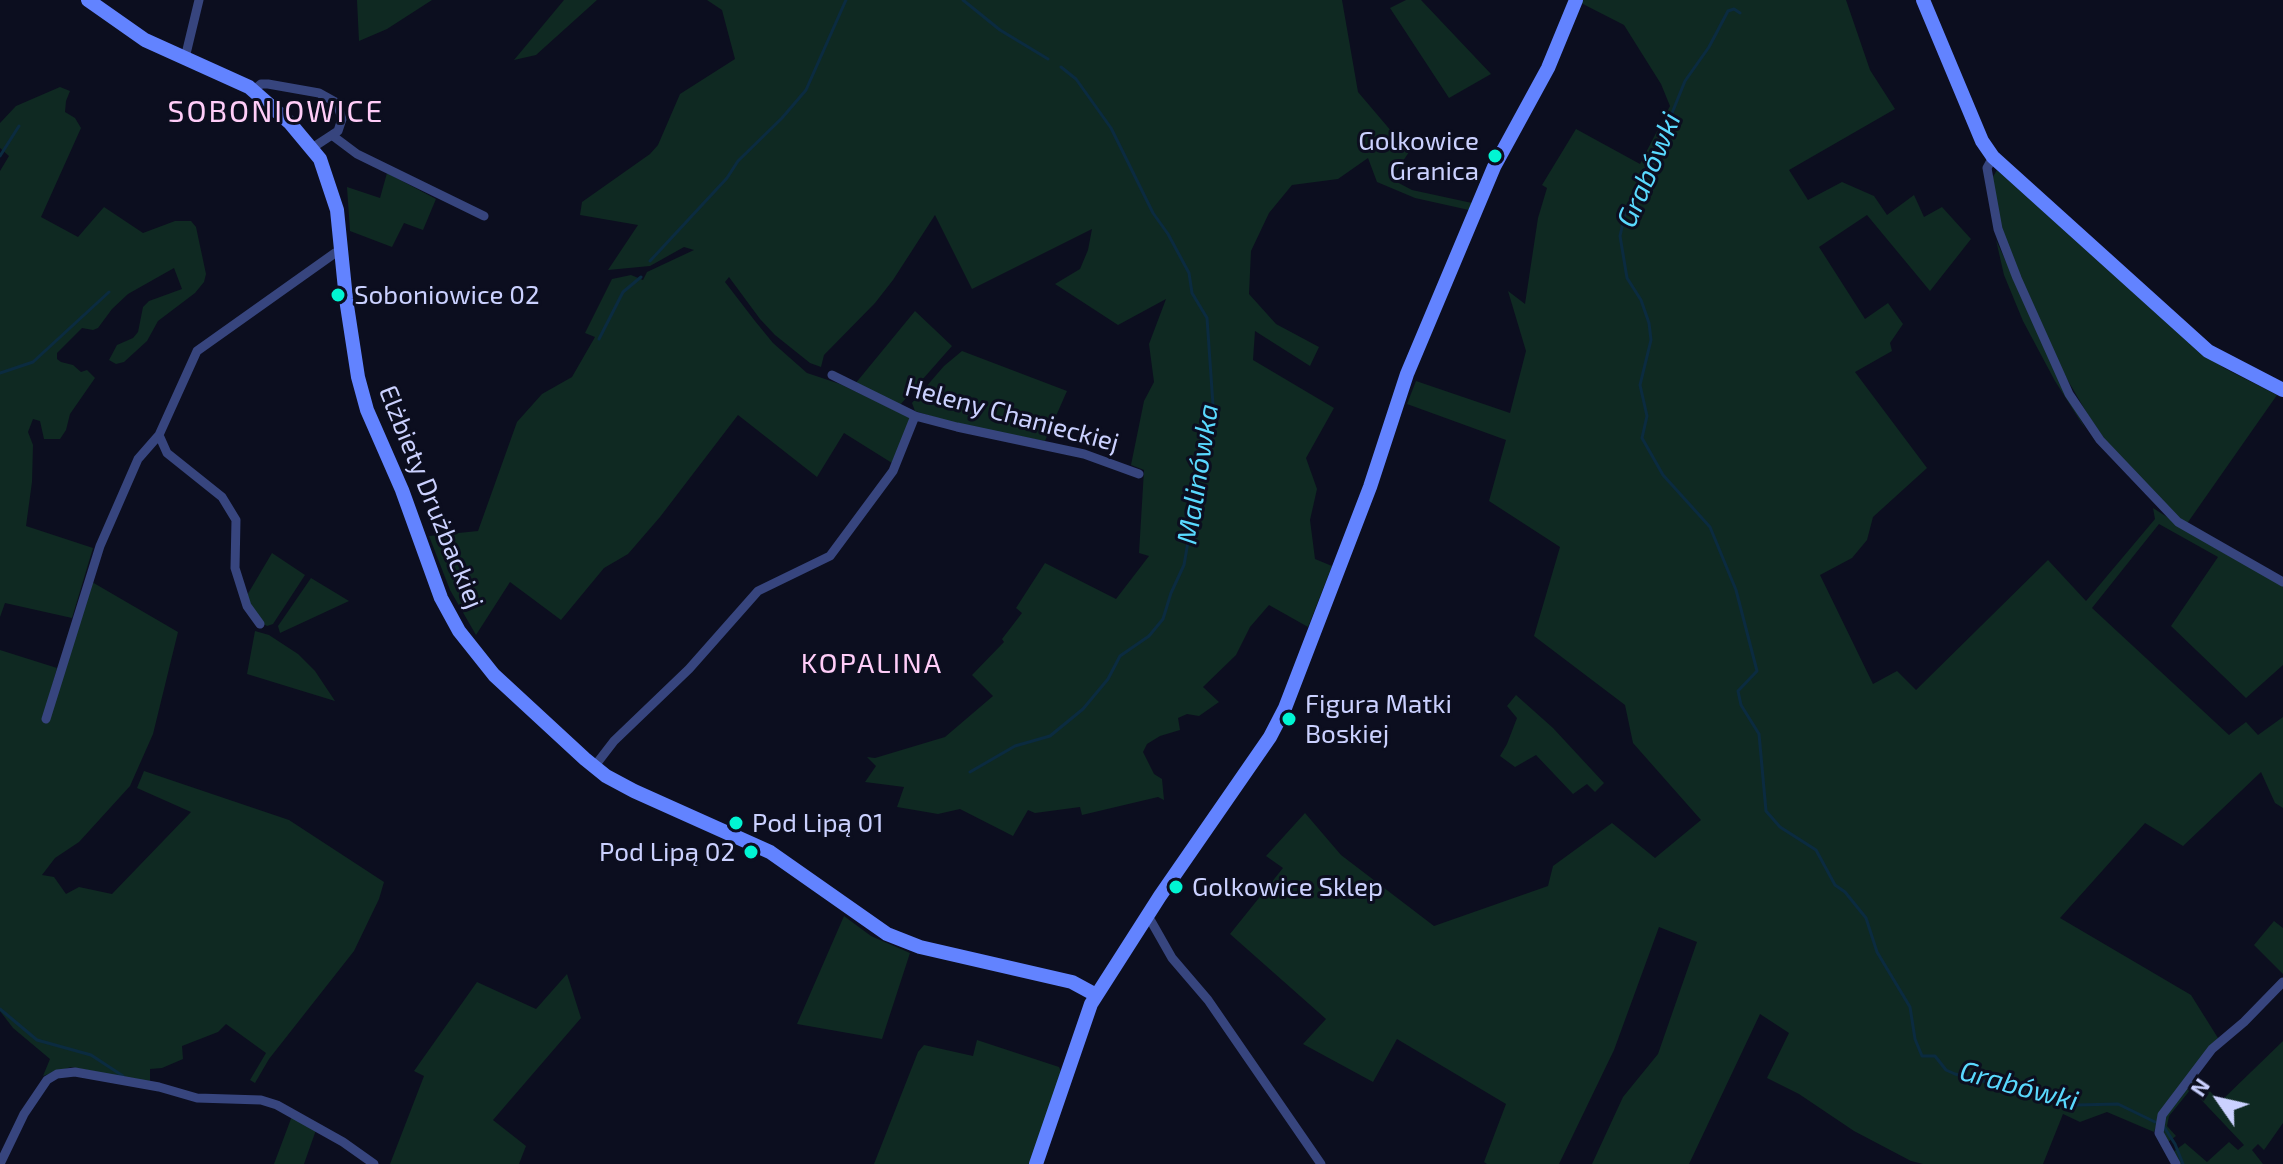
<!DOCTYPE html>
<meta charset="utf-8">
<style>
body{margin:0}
#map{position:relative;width:2283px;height:1164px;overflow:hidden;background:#0c0e1f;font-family:"Exo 2",sans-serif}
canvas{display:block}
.north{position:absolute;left:2179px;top:1060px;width:80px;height:80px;-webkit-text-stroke:6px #0c0e1f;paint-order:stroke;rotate:304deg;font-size:22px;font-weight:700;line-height:32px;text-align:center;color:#cbd1ff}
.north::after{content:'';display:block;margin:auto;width:28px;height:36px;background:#cbd1ff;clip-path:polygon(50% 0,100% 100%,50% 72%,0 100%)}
</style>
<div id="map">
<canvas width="2283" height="1164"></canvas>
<div class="north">N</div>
</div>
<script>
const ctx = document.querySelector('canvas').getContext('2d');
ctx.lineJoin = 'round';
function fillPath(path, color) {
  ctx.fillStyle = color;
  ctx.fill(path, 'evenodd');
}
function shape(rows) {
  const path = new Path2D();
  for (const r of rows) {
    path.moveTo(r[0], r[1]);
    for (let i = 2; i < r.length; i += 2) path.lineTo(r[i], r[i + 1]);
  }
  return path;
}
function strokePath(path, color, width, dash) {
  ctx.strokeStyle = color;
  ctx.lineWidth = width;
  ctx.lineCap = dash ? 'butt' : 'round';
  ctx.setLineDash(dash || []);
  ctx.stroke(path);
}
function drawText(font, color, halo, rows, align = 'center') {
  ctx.font = font + ' "Exo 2",sans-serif';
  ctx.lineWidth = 6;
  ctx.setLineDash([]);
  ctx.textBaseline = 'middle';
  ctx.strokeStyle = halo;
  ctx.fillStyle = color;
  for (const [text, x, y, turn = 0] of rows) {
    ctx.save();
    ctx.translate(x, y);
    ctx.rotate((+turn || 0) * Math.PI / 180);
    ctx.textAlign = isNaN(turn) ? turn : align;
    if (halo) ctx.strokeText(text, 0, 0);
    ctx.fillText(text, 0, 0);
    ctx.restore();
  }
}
fillPath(shape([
 [357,0,432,0,387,29,359,41],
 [564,0,597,0,536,55,514,60],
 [707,0,1342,0,1358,92,1409,152,1391,179,1412,190,1472,203,1469,210,1415,198,1377,182,1368,158,1338,179,1292,185,1269,213,1251,251,1249,294,1276,324,1319,347,1310,366,1255,331,1253,360,1334,408,1306,458,1317,489,1310,520,1315,559,1332,566,1308,627,1269,605,1250,627,1236,655,1203,687,1219,702,1199,716,1187,714,1178,718,1180,730,1160,736,1147,744,1143,752,1154,774,1162,779,1164,800,1158,797,1082,815,1080,807,1035,813,1028,810,1013,836,960,809,938,814,897,807,904,787,865,782,876,766,867,757,875,758,945,737,993,696,972,675,1004,642,1002,639,1022,613,1016,608,1045,563,1116,599,1149,556,1139,553,1144,470,1131,465,1144,401,1154,382,1149,344,1166,299,1118,325,1055,284,1080,269,1088,250,1092,229,972,289,935,215,893,280,875,303,824,355,821,367,810,363,775,335,760,319,729,277,725,282,755,321,773,343,807,373,840,384,911,418,892,463,844,433,817,477,738,415,660,517,628,554,604,568,561,620,510,582,476,635,450,590,429,536,478,531,517,422,542,394,572,377,595,337,585,333,612,279,631,275,643,280,647,272,694,250,684,247,650,266,608,270,638,225,580,215,582,202,650,154,658,145,680,94,735,59,722,10],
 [1406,0,1421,0,1491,74,1449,98,1390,8],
 [1582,0,1846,0,1870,70,1895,109,1789,170,1808,200,1842,182,1874,196,1887,215,1914,195,1924,217,1942,207,1971,239,1930,291,1867,215,1819,247,1865,319,1888,303,1903,324,1890,343,1892,351,1855,372,1927,468,1873,517,1867,540,1852,558,1820,575,1873,684,1897,671,1916,690,2048,560,2086,601,2155,519,2153,508,2222,552,2283,585,2283,665,2246,698,2171,626,2218,557,2159,524,2092,608,2229,735,2246,722,2258,735,2283,717,2283,808,2275,803,2261,772,2183,846,2145,823,2060,918,2191,995,2218,1038,2163,1108,2154,1132,2107,1112,2080,1122,2063,1114,2043,1164,1923,1164,1911,1161,1854,1131,1799,1094,1767,1078,1789,1033,1760,1014,1689,1164,1592,1164,1623,1097,1658,1054,1697,942,1659,927,1614,1050,1559,1164,1487,1164,1484,1162,1506,1104,1397,1039,1373,1082,1303,1044,1326,1019,1230,934,1283,868,1266,856,1305,813,1341,855,1434,926,1548,886,1553,866,1612,823,1655,858,1701,820,1633,743,1625,705,1534,636,1560,547,1489,501,1506,440,1407,404,1416,381,1510,413,1526,351,1508,291,1525,304,1538,218,1547,188,1542,185,1576,129,1640,164,1670,106,1661,84,1624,25,1581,3],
 [60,87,70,91,66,101,65,112,75,118,81,128,41,217,78,237,104,207,143,233,175,221,191,221,196,227,206,274,204,282,195,293,158,321,147,341,124,362,116,364,109,360,117,345,133,338,138,332,143,307,149,301,182,289,174,268,128,294,112,309,98,328,93,330,82,328,57,353,57,359,61,362,73,365,81,372,87,370,95,378,70,414,66,430,60,439,44,439,40,421,33,419,28,432,33,445,32,482,26,526,93,548,72,618,5,603,0,617,0,171,9,156,0,148,0,123,16,106],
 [1997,170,2196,348,2224,368,2277,395,2186,525,2113,451,2088,415,2053,355,2000,229,1991,180],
 [387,173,436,199,423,230,404,223,392,247,350,231,347,187,380,198],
 [1996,240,2066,392,2086,430,2055,381,2023,321,2004,275],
 [915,311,952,346,900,405,855,384],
 [962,351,1067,391,1045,441,962,426,915,411,912,403,944,366],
 [272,553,305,575,273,624,267,626,260,622,246,597],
 [311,578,349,601,280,633,278,626],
 [92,582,178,632,153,734,130,786,79,842,55,858,42,875,54,877,66,894,79,887,112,894,191,812,137,788,144,771,289,820,384,882,379,899,354,951,269,1059,255,1083,250,1080,266,1053,226,1024,218,1032,182,1046,183,1059,162,1068,150,1069,150,1082,71,1067,43,1076,50,1059,13,1028,0,1011,0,650,57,668,43,719],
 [255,631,269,635,298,654,315,671,335,701,247,674],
 [1516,695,1553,728,1604,783,1595,792,1587,784,1573,794,1536,755,1515,767,1500,756,1507,744,1517,718,1507,706],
 [844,916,871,936,910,953,882,1039,797,1024],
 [2274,921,2283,928,2283,974,2254,945],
 [567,974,581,1018,493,1120,526,1146,519,1164,390,1164,424,1076,414,1071,477,982,536,1009],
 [977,1040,1059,1067,1062,1074,1033,1164,874,1164,918,1052,924,1045,973,1056],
 [2283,1041,2283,1123,2264,1150,2258,1144,2252,1150,2263,1164,2179,1164,2173,1152,2185,1143,2207,1162,2229,1142,2238,1150,2244,1145,2191,1089,2169,1116,2167,1126,2176,1136,2168,1142,2162,1130,2164,1117,2195,1075,2220,1102],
 [292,1116,316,1130,304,1164,274,1164]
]), '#0f2922');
strokePath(shape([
 [963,0,1000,30,1048,59],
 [1740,13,1734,9,1728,11,1709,47,1685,81,1664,133,1660,150,1625,214,1620,236,1627,278,1641,300,1649,323,1651,340,1640,385,1647,416,1642,438,1663,475,1710,527,1736,590,1757,671,1738,691,1741,705,1759,734,1766,811,1780,827,1816,850,1835,885,1845,892,1866,918,1877,952,1910,1007,1915,1039,1922,1056,1935,1056,1946,1070,1955,1074,2077,1105,2118,1104,2155,1122],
 [0,156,19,126],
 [650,261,727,178,738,161,782,118,806,90,846,0],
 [599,339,623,292,641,277],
 [0,373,33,362,109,292],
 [970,772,1015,746,1050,736,1083,709,1108,679,1120,656,1149,636,1163,619,1171,593,1184,565,1199,478,1199,455,1213,405,1207,318,1192,293,1189,273,1168,234,1153,213,1111,128,1076,79,1061,67],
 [0,1009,37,1040,91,1055,123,1076],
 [2164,1127,2175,1144,2183,1164]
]), '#0b2b40', 3);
strokePath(shape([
 [185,58,199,0],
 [254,90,261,84,268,84,319,93,337,103,342,119,338,131,312,148],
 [333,136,357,154,484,216],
 [1993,157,1987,168,1998,229,2017,278,2069,394,2100,440,2178,522,2283,582],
 [832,375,915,416,957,427,1084,454,1139,474],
 [159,435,167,453,222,497,236,520,235,568,247,606,260,624],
 [46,719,100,546,138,459,159,435,197,351,335,253,342,252],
 [594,767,614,741,689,669,758,591,830,556,893,471,915,416],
 [1145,917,1151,921,1172,958,1208,1000,1321,1164],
 [0,1164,24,1114,47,1080,57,1074,75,1072,159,1087,197,1098,261,1100,277,1105,343,1142,374,1164],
 [2176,1164,2159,1133,2162,1115,2212,1049,2244,1022,2283,982]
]), '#37457e', 9);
strokePath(shape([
 [88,0,145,40,249,87,290,123,320,159,337,210,346,299,358,377,367,410,402,490,441,598,459,631,494,675,585,759,606,776,634,791,770,852,887,934,920,947,1072,982,1096,995],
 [1923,0,1982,141,1993,157,2208,351,2283,390],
 [1036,1164,1091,1004,1160,896,1270,737,1285,708,1370,487,1407,374,1494,167,1548,68,1576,0]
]), '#6283ff', 14);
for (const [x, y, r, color] of [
 [1495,156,8,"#01f5d3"],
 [338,295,8,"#01f5d3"],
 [1289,719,8,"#01f5d3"],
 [736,823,8,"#01f5d3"],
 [751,852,8,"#01f5d3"],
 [1176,887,8,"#01f5d3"]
]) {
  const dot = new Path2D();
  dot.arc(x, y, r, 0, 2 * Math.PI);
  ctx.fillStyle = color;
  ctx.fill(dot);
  strokePath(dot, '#0c0e1f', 3);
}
drawText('26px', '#cbd1ff', '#0c0e1f', [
 ["Golkowice",1479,141,"right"],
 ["Granica",1479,171,"right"],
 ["Soboniowice 02",354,295],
 ["Figura Matki",1305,704],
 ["Boskiej",1305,734],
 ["Pod Lipą 01",752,823],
 ["Pod Lipą 02",735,852,"right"],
 ["Golkowice Sklep",1192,887]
], 'left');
drawText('26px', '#cbd1ff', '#0c0e1f', [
 ["Heleny Chanieckiej",1012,415,15],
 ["Elżbiety Drużbackiej",431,497,68]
]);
drawText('italic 28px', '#59d9fe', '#0c0e1f', [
 ["Grabówki",1649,170,-67],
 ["Malinówka",1198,474,-81],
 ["Grabówki",2019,1086,15]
]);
ctx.letterSpacing = '2px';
drawText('28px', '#ffcdf8', '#0c0e1f', [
 ["KOPALINA",872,664]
]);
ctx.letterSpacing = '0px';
ctx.letterSpacing = '2px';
drawText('30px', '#ffcdf8', '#0c0e1f', [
 ["SOBONIOWICE",276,112]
]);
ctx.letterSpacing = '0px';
</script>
